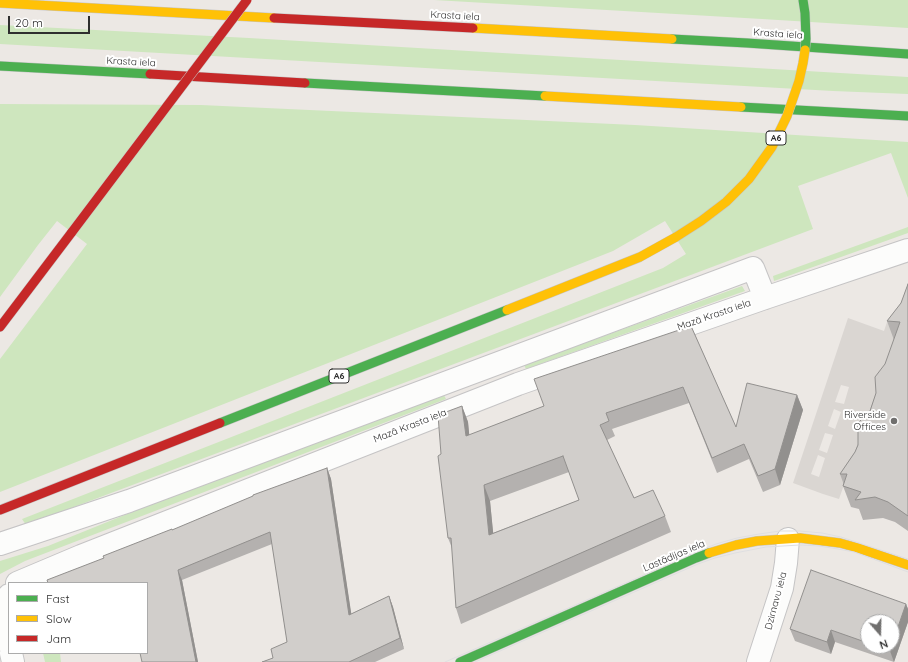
<!DOCTYPE html>
<meta charset="utf-8">
<style>
body{margin:0}
#map{position:relative;width:908px;height:662px;overflow:hidden;background:#ece8e4;font-family:Quicksand,sans-serif}
canvas{display:block}
.legend{position:absolute;left:8px;top:582px;width:140px;height:72px;box-sizing:border-box;background:#fff;border:1px solid #ababab;margin:0;padding:5px 7px;list-style:none;font-size:12px;color:#2e2e2e}
.legend li{display:flex;align-items:center;gap:8px;height:20px}
.legend b{width:20px;border:1px solid #ababab}
.north{position:absolute;left:860px;top:614px;width:40px;height:40px;box-sizing:border-box;background:#fff;border:1px solid #ababab;border-radius:50%;rotate:160deg;font-size:11px;font-weight:700;line-height:16px;text-align:center;color:#2e2e2e}
.north::after{content:'';display:block;margin:auto;width:14px;height:18px;background:#706f6e;clip-path:polygon(50% 0,100% 100%,50% 72%,0 100%)}
.scale{position:absolute;left:8px;top:16px;width:82px;height:18px;box-sizing:border-box;border:2px solid #2e2e2e;border-top:0;padding-left:5px;font-size:12px;line-height:14px;white-space:nowrap;color:#2e2e2e;-webkit-text-stroke:3px #fff;paint-order:stroke}
</style>
<div id="map">
<canvas width="908" height="662"></canvas>
<ul class="legend">
<li><b style="height:5px;background:#4caf50"></b>Fast</li>
<li><b style="height:5px;background:#ffc107"></b>Slow</li>
<li><b style="height:5px;background:#c62828"></b>Jam</li>
</ul>
<div class="north">N</div>
<div class="scale">20 m</div>
</div>
<script>
const ctx = document.querySelector('canvas').getContext('2d');
ctx.lineJoin = 'round';
function fillPath(path, color) {
  ctx.fillStyle = color;
  ctx.fill(path, 'evenodd');
}
function shape(rows) {
  const path = new Path2D();
  for (const r of rows) {
    path.moveTo(r[0], r[1]);
    for (let i = 2; i < r.length; i += 2) path.lineTo(r[i], r[i + 1]);
  }
  return path;
}
function strokePath(path, color, width, dash) {
  ctx.strokeStyle = color;
  ctx.lineWidth = width;
  ctx.lineCap = dash ? 'butt' : 'round';
  ctx.setLineDash(dash || []);
  ctx.stroke(path);
}
function drawText(font, color, halo, rows, align = 'center') {
  ctx.font = font + ' Quicksand,sans-serif';
  ctx.lineWidth = 4;
  ctx.setLineDash([]);
  ctx.textBaseline = 'middle';
  ctx.strokeStyle = halo;
  ctx.fillStyle = color;
  for (const [text, x, y, turn = 0] of rows) {
    ctx.save();
    ctx.translate(x, y);
    ctx.rotate((+turn || 0) * Math.PI / 180);
    ctx.textAlign = isNaN(turn) ? turn : align;
    if (halo) ctx.strokeText(text, 0, 0);
    ctx.fillText(text, 0, 0);
    ctx.restore();
  }
}
fillPath(shape([
 [434,0,908,0,908,28,762,19],
 [0,25,249,38,908,77,908,94,833,91,0,44],
 [0,104,201,105,635,125,908,142,908,198,891,153,798,186,813,229,26,525,22,519,663,268,686,254,665,221,613,251,0,492,0,359,87,244,57,221,38,245,0,297],
 [908,227,908,233,774,281,773,276],
 [742,286,745,291,526,369,524,365],
 [443,393,446,399,25,561,0,574,0,561,48,546,137,510],
 [43,653,60,653,61,662,45,662]
]), '#cee6be');
fillPath(shape([
 [848,318,884,331,887,322,899,327,839,499,823,494,793,483],
 [841,385,849,387,844,404,835,402],
 [834,409,841,412,835,429,828,426],
 [825,433,833,435,827,453,819,450],
 [818,455,825,458,819,477,811,474]
]), '#dad6d2');
const street = shape([
 [0,544,129,501,753,268,765,298],
 [17,583,81,556,518,384,765,298,908,250],
 [9,595,1,607,9,644],
 [11,653,13,662],
 [758,662,782,588,786,563,788,539]
]);
const fast = shape([
 [672,39,747,43,908,54],
 [0,66,150,74],
 [305,83,545,96],
 [741,107,908,116],
 [220,423,507,310],
 [460,662,696,558,709,553]
]);
const slow = shape([
 [0,3,274,18],
 [473,28,672,39],
 [545,96,741,107],
 [507,310,640,257,676,237],
 [709,553,736,545,757,541,800,538,840,543,858,548,908,565]
]);
const jam = shape([
 [274,18,473,28],
 [150,74,305,83],
 [0,327,72,232],
 [0,510,220,423]
]);
strokePath(street, '#c5c4c5', 24);
strokePath(fast, '#c5c4c5', 10);
strokePath(slow, '#c5c4c5', 10);
strokePath(jam, '#c5c4c5', 10);
strokePath(street, '#fcfcfb', 22);
strokePath(fast, '#4caf50', 9);
strokePath(slow, '#ffc107', 9);
strokePath(jam, '#c62828', 9);
strokePath(shape([
 [445,662,694,553,716,544,737,538,759,534,780,531,800,531,822,533,841,537,908,559],
 [475,662,698,564,715,558,735,553,766,547,800,545,819,546,838,549,854,552,908,572]
]), '#dfdfe1', 1);
const fastBridge = shape([
 [803,0,805,13,806,39,805,50]
]);
const slowBridge = shape([
 [676,237,701,221,726,202,749,179,772,147,787,116,799,81,803,63,805,50]
]);
const jamBridge = shape([
 [72,232,247,0]
]);
strokePath(fastBridge, '#c6c5c4', 10, []);
strokePath(slowBridge, '#c6c5c4', 10, []);
strokePath(jamBridge, '#c6c5c4', 10, []);
strokePath(fastBridge, '#4caf50', 9);
strokePath(slowBridge, '#ffc107', 9);
strokePath(jamBridge, '#c62828', 9);
fillPath(shape([
 [908,284,908,531,895,522,883,518,863,520,859,509,851,507,843,486,844,485,840,474,855,452,876,393,894,340,887,321,901,303],
 [691,326,736,427,797,395,803,410,780,485,763,492,749,459,717,473,689,403,612,429,615,436,607,440,634,498,665,516,671,532,461,624,456,608,452,548,448,538,441,454,462,406,468,422,469,435,544,406],
 [569,472,579,500,493,533,490,501],
 [327,468,331,479,351,614,389,596,393,607,404,649,375,662,262,662,273,658,287,642,272,544,182,580,198,662,142,662,147,583,104,558],
 [906,604,908,609,908,622,894,662,835,642,831,654,795,641,790,629],
 [868,622,892,646,868,646]
]), '#b4b1af');
fillPath(shape([
 [797,395,803,410,780,485,775,469],
 [462,406,468,422,471,452,466,436],
 [327,468,331,479,353,625,349,615],
 [484,485,490,501,495,551,489,535],
 [178,570,182,580,198,662,196,662],
 [389,596,393,607,404,649,400,638],
 [906,604,908,609,908,622,894,662,890,651,891,646,892,646,892,644],
 [831,630,835,642,831,654,827,642]
]), '#92908e');
const building = shape([
 [908,284,908,516,888,502,875,497,855,500,861,492,843,486,847,474,840,474,855,452,858,445,858,423,870,411,876,393,875,377,885,364,900,322,887,321,901,303,908,284],
 [691,326,736,427,747,383,797,395,775,469,758,476,744,444,712,458,683,387,606,413,609,421,600,425,634,498,653,490,665,516,456,608,451,538,448,538,438,456,441,454,438,415,462,406,466,436,544,406,534,379,691,326],
 [563,456,579,500,489,535,484,485,563,456],
 [327,468,349,615,389,596,400,638,349,662,262,662,273,658,271,649,287,642,270,532,178,570,196,662,142,662,140,653,147,653,147,583,48,583,47,580,104,558,103,556,172,529,172,530,253,496,253,495,327,468],
 [811,570,906,604,892,644,892,622,868,622,868,643,831,630,827,642,790,629,811,570],
 [876,646,891,646,890,651,876,646]
]);
fillPath(building, '#d1cecb');
strokePath(building, '#92908e', 1);
for (const [x, y, r, color] of [
 [894,421,4,"#706f6e"]
]) {
  const dot = new Path2D();
  dot.arc(x, y, r, 0, 2 * Math.PI);
  ctx.fillStyle = color;
  ctx.fill(dot);
  strokePath(dot, '#fff', 1.5);
}
for (const [x, y, w] of [
 [776,138,20],
 [339,376,20]
]) {
  const box = new Path2D();
  box.roundRect(x - w / 2, y - 7, w, 14, 3);
  ctx.fillStyle = '#fff';
  ctx.fill(box);
  strokePath(box, '#2e2e2e', 1);
}
drawText('bold 9px', '#2e2e2e', null, [
 ["A6",776,138],
 ["A6",339,376]
]);
drawText('10px', '#2e2e2e', '#fff', [
 ["Krasta iela",455,16,3],
 ["Krasta iela",778,34,4],
 ["Krasta iela",131,62,3],
 ["Mazā Krasta iela",714,315,-19],
 ["Mazā Krasta iela",410,426,-21],
 ["Lastādijas iela",674,556,-23],
 ["Dzirnavu iela",776,601,-75]
]);
drawText('10px', '#2e2e2e', '#fff', [
 ["Riverside",886,415],
 ["Offices",886,427]
], 'right');
</script>
